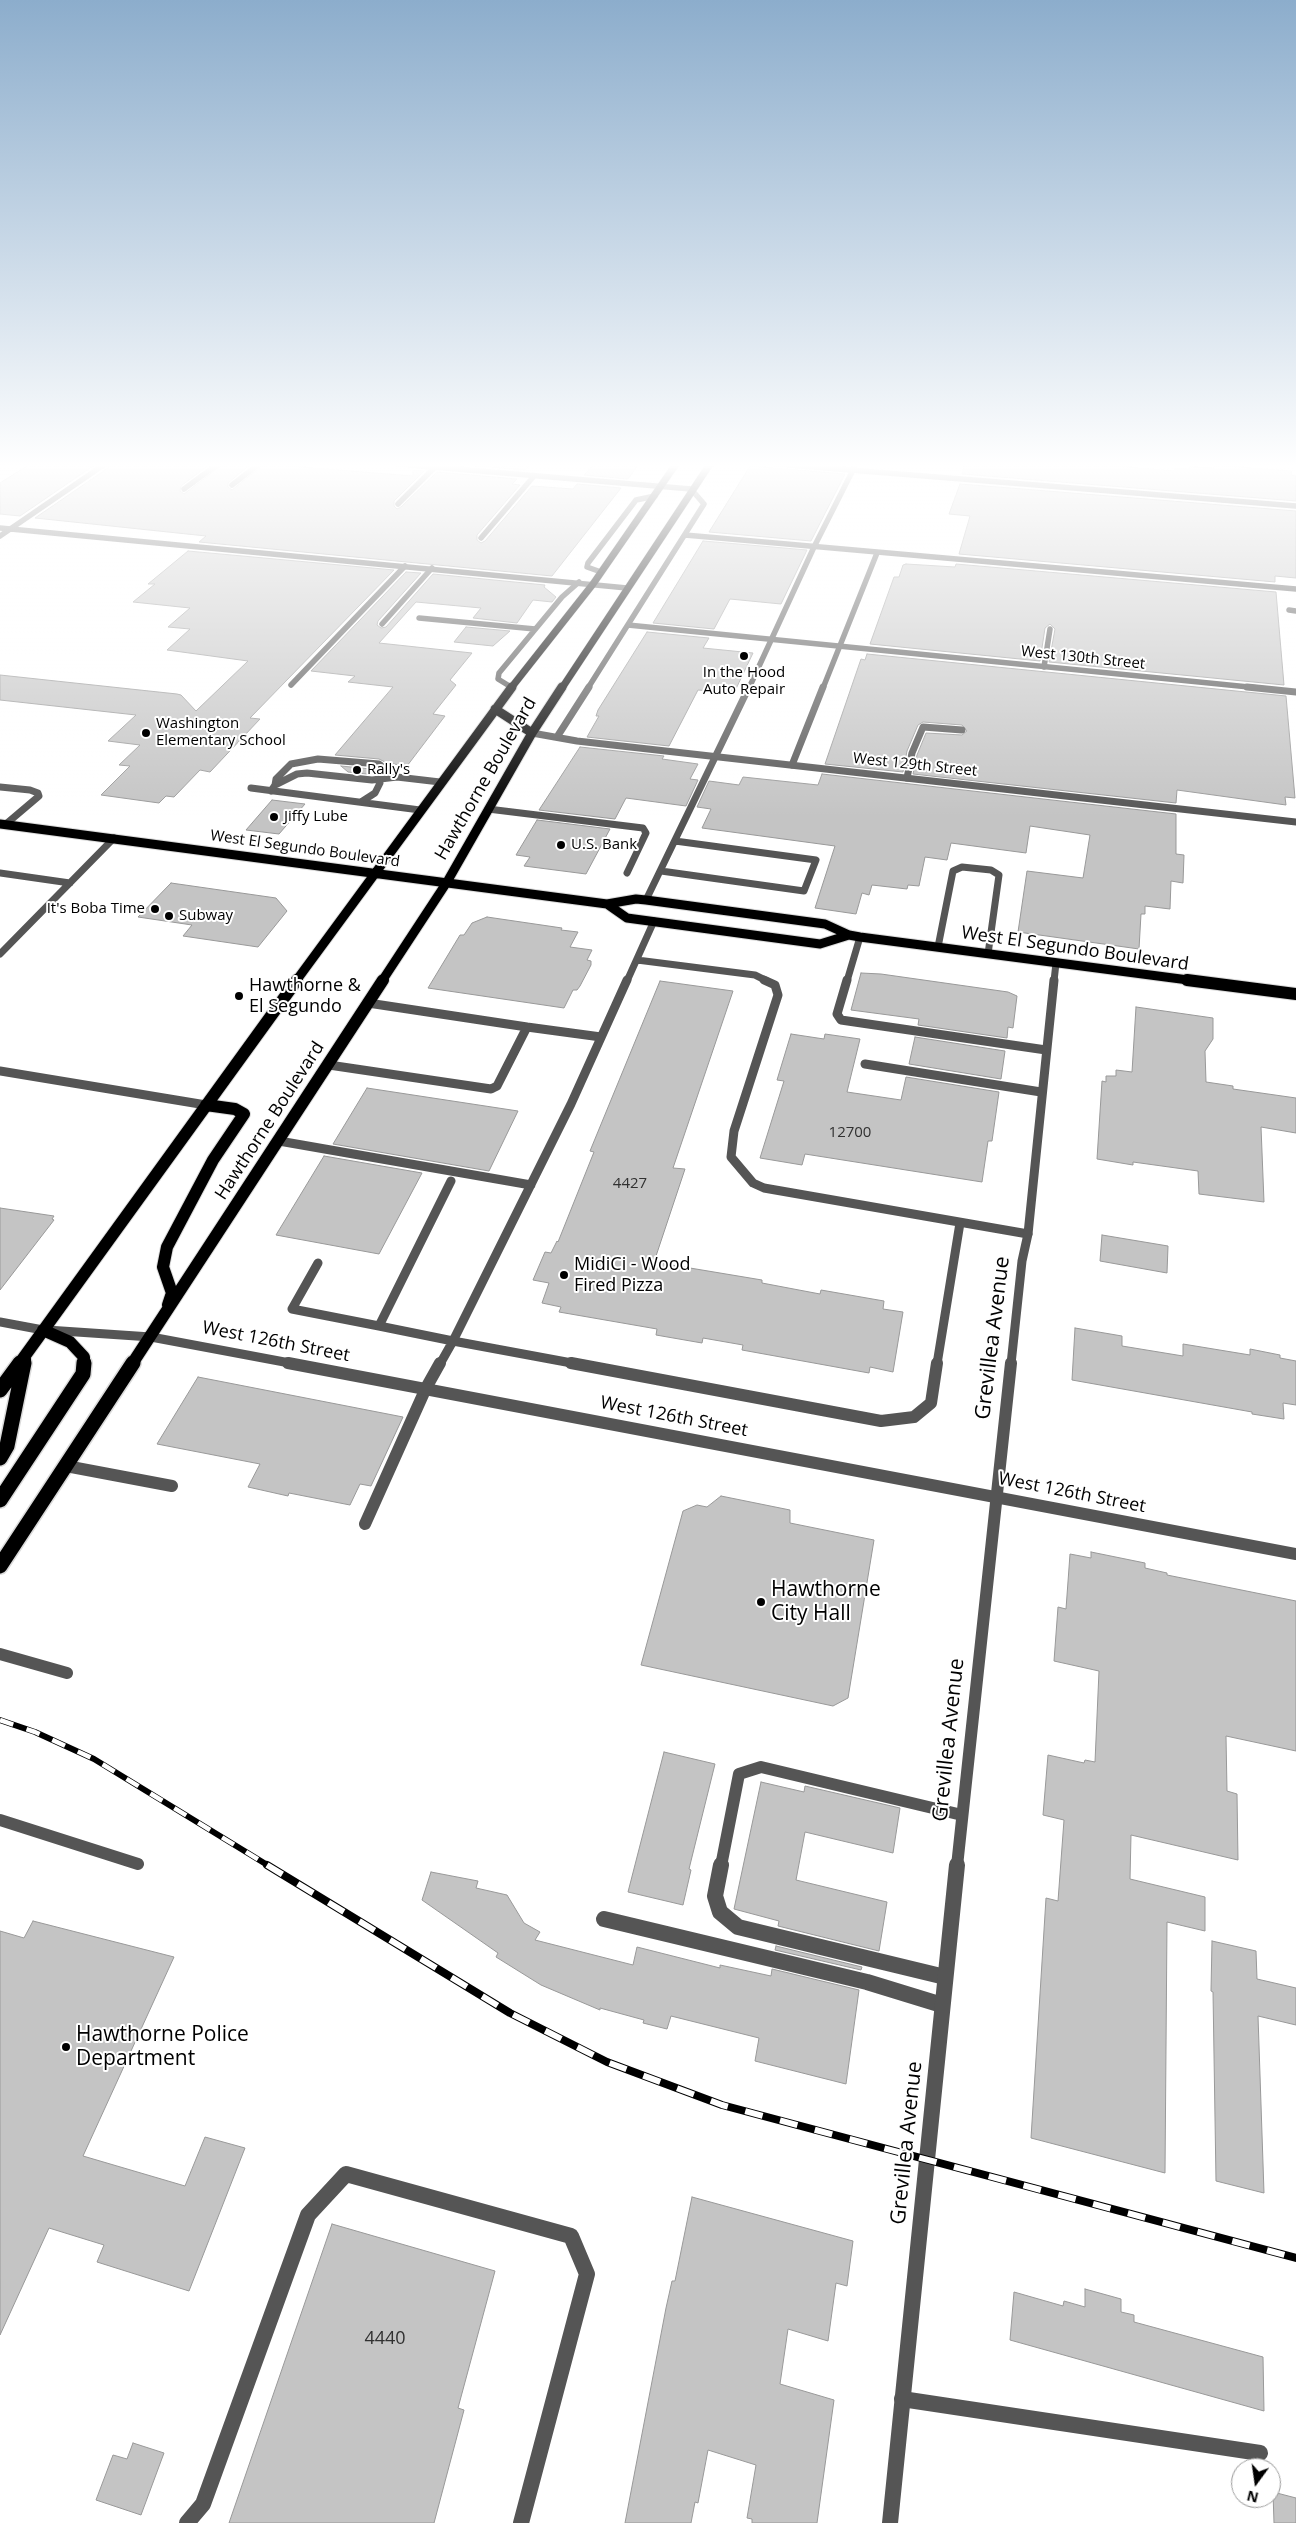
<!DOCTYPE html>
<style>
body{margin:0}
#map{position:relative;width:1296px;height:2523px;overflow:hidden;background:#fff;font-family:"Open Sans",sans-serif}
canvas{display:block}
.north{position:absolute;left:1231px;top:2458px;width:50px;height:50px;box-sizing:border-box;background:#fff;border:1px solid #999;border-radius:50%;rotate:194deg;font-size:14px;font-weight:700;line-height:20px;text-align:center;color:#000}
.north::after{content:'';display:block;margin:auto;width:18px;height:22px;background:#000;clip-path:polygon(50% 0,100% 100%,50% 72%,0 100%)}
</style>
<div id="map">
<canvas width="1296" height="2523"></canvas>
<div class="north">N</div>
</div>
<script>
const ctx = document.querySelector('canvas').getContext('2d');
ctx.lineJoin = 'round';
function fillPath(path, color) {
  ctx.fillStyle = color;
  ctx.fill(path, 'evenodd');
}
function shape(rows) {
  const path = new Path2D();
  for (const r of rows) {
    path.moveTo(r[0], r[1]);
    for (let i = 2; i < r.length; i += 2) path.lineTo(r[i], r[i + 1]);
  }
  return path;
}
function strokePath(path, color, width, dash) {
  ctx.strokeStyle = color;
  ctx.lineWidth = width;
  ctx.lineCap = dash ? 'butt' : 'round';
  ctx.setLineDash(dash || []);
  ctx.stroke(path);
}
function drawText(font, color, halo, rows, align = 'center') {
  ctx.font = font + ' "Open Sans",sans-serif';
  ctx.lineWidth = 4;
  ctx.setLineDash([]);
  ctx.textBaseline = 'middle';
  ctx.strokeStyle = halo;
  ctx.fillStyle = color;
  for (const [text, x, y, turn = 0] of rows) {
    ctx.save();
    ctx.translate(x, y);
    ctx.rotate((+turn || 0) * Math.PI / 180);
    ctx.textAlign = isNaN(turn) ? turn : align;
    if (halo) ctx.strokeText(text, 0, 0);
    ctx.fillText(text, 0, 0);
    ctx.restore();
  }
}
const building = shape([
 [30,464,96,464,20,516,0,514,0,483,30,464],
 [110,464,210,464,181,486,180,491,184,494,223,464,251,464,228,483,228,487,232,490,264,464,413,476,413,470,424,471,394,501,394,506,397,509,401,507,437,472,517,479,512,484,520,485,477,535,477,540,481,543,485,541,532,486,573,489,577,484,621,488,552,576,199,542,206,536,35,518,108,468,110,464],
 [456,464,531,464,525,470,456,464],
 [639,464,628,479,584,475,593,465,639,464],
 [965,464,1092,464,1175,471,1175,468,1190,469,1189,467,1214,468,1214,465,1291,471,1292,475,1296,476,1296,501,962,474,965,464],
 [750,466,845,474,811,541,709,532,750,466],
 [960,484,1296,511,1296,578,1275,576,1275,582,959,554,970,516,949,514,960,484],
 [703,541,807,550,781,604,730,599,714,629,653,623,703,541],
 [188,551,394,570,250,718,260,719,210,772,200,770,174,797,166,796,159,803,101,795,130,766,119,765,140,745,108,741,136,715,0,700,0,675,177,694,181,695,196,711,248,661,167,650,190,629,168,627,190,608,133,602,155,584,148,584,188,551],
 [906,564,955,567,956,564,1276,592,1284,685,1049,662,1055,629,1050,624,1045,628,1040,661,870,644,894,577,899,577,903,565,906,564],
 [406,572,421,573,378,621,377,625,381,628,386,627,433,574,545,585,544,587,556,597,552,602,533,600,517,623,473,618,481,608,416,602,379,643,472,653,450,680,456,685,433,714,445,716,407,766,387,763,379,759,335,755,393,687,348,682,355,676,311,671,406,572],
 [466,627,510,631,493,646,454,642,466,627],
 [647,632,709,638,703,648,753,653,734,693,698,690,669,746,587,737,599,716,596,716,598,710,647,632],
 [867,654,1286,696,1295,798,1285,797,1286,805,1177,790,1176,803,913,774,917,755,926,733,962,735,967,731,962,725,923,722,918,725,907,751,903,772,825,764,861,659,865,660,867,654],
 [580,747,664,756,662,759,698,764,690,779,698,780,686,806,626,798,615,819,539,810,580,747],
 [341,766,371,769,367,774,348,772,341,766],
 [822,774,1176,814,1176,854,1184,855,1183,883,1171,881,1170,909,1145,906,1145,914,1141,914,1139,949,1018,932,1027,871,1083,878,1090,835,1030,826,1026,853,951,843,947,860,925,857,919,886,908,885,907,889,872,885,869,895,862,893,856,914,815,908,835,846,702,828,711,809,697,807,709,781,739,785,743,777,818,785,822,774],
 [272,800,305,804,279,834,246,830,272,800],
 [537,820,610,829,586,874,524,866,530,857,516,855,537,820],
 [171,883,276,898,287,911,258,947,183,936,192,925,138,917,171,883],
 [487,917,562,928,561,930,578,932,570,947,592,950,587,960,591,961,591,965,580,986,577,990,573,990,564,1008,428,988,460,935,464,935,472,923,487,917],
 [861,973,881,974,1008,992,1017,996,1013,1028,1008,1027,1007,1038,918,1025,919,1019,851,1010,861,973],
 [660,981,733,991,673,1168,685,1169,654,1262,762,1280,762,1283,820,1294,821,1290,884,1301,883,1309,903,1312,893,1372,870,1367,869,1373,742,1350,743,1345,703,1338,702,1343,656,1335,657,1329,559,1312,561,1307,542,1303,549,1283,533,1280,545,1252,551,1253,557,1241,558,1242,594,1152,590,1151,660,981],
 [1136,1007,1213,1018,1213,1039,1205,1051,1206,1082,1233,1086,1233,1089,1296,1098,1296,1133,1261,1127,1264,1202,1199,1194,1198,1171,1133,1162,1133,1165,1097,1159,1102,1081,1106,1082,1106,1076,1116,1076,1116,1070,1132,1072,1136,1007],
 [791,1034,824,1039,825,1034,860,1039,847,1092,901,1100,906,1077,999,1092,992,1141,988,1141,982,1182,805,1154,802,1165,760,1158,784,1081,777,1080,791,1034],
 [915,1037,1005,1051,1001,1079,909,1064,915,1037],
 [367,1088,518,1111,489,1171,333,1144,367,1088],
 [324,1156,422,1173,379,1254,276,1235,324,1156],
 [0,1208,54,1216,52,1219,54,1220,0,1290,0,1208],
 [1102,1235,1168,1246,1167,1273,1100,1261,1102,1235],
 [1075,1328,1122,1336,1122,1346,1183,1356,1183,1344,1250,1355,1250,1349,1280,1355,1280,1358,1296,1361,1296,1405,1283,1403,1284,1419,1252,1414,1252,1412,1072,1380,1075,1328],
 [198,1377,403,1417,371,1486,360,1484,350,1505,289,1493,288,1496,248,1487,260,1464,157,1444,198,1377],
 [721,1496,790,1510,790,1523,874,1540,848,1698,833,1706,641,1665,683,1511,697,1505,707,1507,721,1496],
 [1091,1552,1145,1563,1145,1568,1167,1573,1167,1575,1296,1601,1296,1751,1226,1736,1227,1791,1237,1794,1238,1860,1131,1835,1130,1879,1205,1897,1205,1931,1167,1922,1165,2173,1031,2138,1046,1898,1058,1901,1064,1820,1043,1815,1048,1755,1084,1763,1085,1760,1095,1762,1099,1671,1054,1661,1058,1607,1066,1609,1070,1554,1091,1558,1091,1552],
 [664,1752,715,1764,689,1869,691,1870,683,1905,628,1892,664,1752],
 [761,1782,804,1792,805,1786,900,1808,893,1853,805,1832,796,1880,887,1902,879,1951,778,1926,779,1921,734,1909,761,1782],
 [431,1872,478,1881,476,1888,507,1895,524,1923,540,1932,535,1940,633,1965,637,1947,720,1968,720,1965,771,1976,772,1969,859,1990,846,2084,755,2061,759,2038,671,2016,667,2029,643,2023,644,2020,600,2008,600,2010,541,1985,496,1957,498,1953,422,1900,431,1872],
 [33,1921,174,1957,83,2156,185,2186,205,2137,245,2148,189,2291,97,2262,104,2245,49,2228,0,2335,0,1931,24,1938,33,1921],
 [1212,1941,1256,1951,1257,1979,1296,1988,1296,2025,1258,2016,1264,2193,1216,2181,1213,1992,1211,1991,1212,1941],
 [776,1946,862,1967,861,1970,775,1950,776,1946],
 [692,2197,853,2241,847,2286,836,2283,828,2341,788,2329,780,2384,834,2400,817,2523,752,2523,752,2519,747,2518,756,2465,708,2450,698,2503,695,2502,691,2523,625,2523,666,2308,672,2281,675,2281,692,2197],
 [332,2224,495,2271,458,2408,464,2410,434,2523,229,2523,332,2224],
 [1085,2289,1121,2299,1121,2312,1134,2315,1134,2322,1263,2357,1264,2411,1010,2340,1014,2292,1063,2306,1064,2301,1085,2307,1085,2289],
 [133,2443,164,2453,141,2515,96,2500,113,2455,127,2459,133,2443],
 [1273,2492,1296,2498,1296,2523,1274,2523,1273,2492]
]);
fillPath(building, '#c4c4c4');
strokePath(building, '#999', 1);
const primaryFar3 = shape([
 [511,688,593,584,676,464],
 [562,688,710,464]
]);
const primaryFar2 = shape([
 [495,709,532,733],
 [0,824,607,904,636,899,646,900,825,924,849,935,860,937,1196,981],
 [607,904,627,918,820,944,849,935],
 [296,981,512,687],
 [382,981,447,882,532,733,562,687]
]);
const primaryFar1 = shape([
 [1187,980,1296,994],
 [168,1305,172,1293,163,1267,167,1247,213,1160,244,1114,235,1109,206,1105],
 [43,1330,70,1342,84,1357,84,1364],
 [19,1364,297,980],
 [24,1364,25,1359],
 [132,1364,383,980]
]);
const primary = shape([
 [0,1390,20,1363],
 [0,1458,7,1446,24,1363],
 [0,1500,83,1374,84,1363],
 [0,1566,133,1363]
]);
strokePath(primaryFar3, '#dbdbdb', 8);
strokePath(primaryFar2, '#dbdbdb', 11);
strokePath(primaryFar1, '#dbdbdb', 14);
strokePath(primary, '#dbdbdb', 18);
strokePath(shape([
 [232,485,259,464],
 [184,489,218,464],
 [398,504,435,467],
 [481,538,534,476],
 [601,572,587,567,588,563,636,500,655,496],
 [1289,610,1296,611],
 [419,618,535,629],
 [382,624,432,568],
 [1044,667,1050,629],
 [291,685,405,566],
 [511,687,498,679,499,673,562,597,579,582],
 [749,688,814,547,856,464],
 [823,688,877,553]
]), '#555', 5.5);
strokePath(shape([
 [792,765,823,687],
 [907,778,912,753,923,727,962,730],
 [275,785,276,779,291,764,318,759,379,764,397,777],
 [0,787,30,790,38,793,39,796,6,824],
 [251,788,420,810],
 [271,791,275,785,297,774,307,773,372,780,397,777,440,782],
 [361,802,375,793,380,783,379,779],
 [488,809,643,828,646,833,627,873],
 [661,871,804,891,816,860,675,841],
 [0,873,70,883],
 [646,900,749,687],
 [938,947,953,871,962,867,991,870,999,875,988,954],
 [0,954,114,838],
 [637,960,755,975,767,981],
 [627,981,654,921],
 [847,981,860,937]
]), '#555', 7);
strokePath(shape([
 [764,980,775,985,778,995,734,1131,731,1157,753,1183,764,1188,1028,1234],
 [847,980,837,1014,841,1020,1046,1050],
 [527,1027,601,1037],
 [865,1064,1041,1092],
 [329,1065,491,1089,497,1086,527,1027,368,1003],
 [0,1071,206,1105],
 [279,1141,531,1185],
 [318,1263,292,1309,379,1326],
 [0,1322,43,1330],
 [440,1364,453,1341,379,1326,451,1181],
 [577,1364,453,1341,571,1104,627,980],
 [937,1364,960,1223]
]), '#555', 9);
strokePath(shape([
 [571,1363,881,1421,914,1417,931,1403,937,1363],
 [66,1466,172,1486],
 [365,1524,426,1388,440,1363],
 [0,1654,67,1673],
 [0,1820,138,1864],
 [721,1866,739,1774,761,1767,962,1815]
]), '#555', 12);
strokePath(shape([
 [721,1865,715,1896,720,1912,738,1927,945,1977],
 [604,1919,867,1982,942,2005],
 [902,2399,1260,2453],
 [187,2523,203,2504,308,2215,346,2174,571,2236,587,2274,521,2523]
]), '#555', 16);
strokePath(shape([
 [398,464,691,489,704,504,588,688],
 [776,464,1296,506],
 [0,528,627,588],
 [685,535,1296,589],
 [0,536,105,464],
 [628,625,1259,688]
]), '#555', 5.5);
strokePath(shape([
 [1247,687,1296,692],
 [532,733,577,741,1296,822],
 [557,737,589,687],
 [1054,981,1056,963]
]), '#555', 7);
strokePath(shape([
 [47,1330,151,1337,295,1364],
 [1011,1364,1022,1261,1028,1234,1054,980]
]), '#555', 9);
strokePath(shape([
 [288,1363,1296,1554],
 [957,1866,1011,1363]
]), '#555', 12);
strokePath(shape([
 [890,2523,957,1865]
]), '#555', 16);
strokePath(primaryFar3, '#000', 7);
strokePath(primaryFar2, '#000', 9);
strokePath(primaryFar1, '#000', 12);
strokePath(primary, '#000', 15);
const railFar1 = shape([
 [0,1720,35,1732,94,1759,269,1866]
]);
const rail = shape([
 [267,1865,510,2013,607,2062,722,2105,1296,2258]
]);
strokePath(railFar1, '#000', 6);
strokePath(rail, '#000', 8);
strokePath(railFar1, '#fff', 4.5, [14]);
strokePath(rail, '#fff', 6, [18]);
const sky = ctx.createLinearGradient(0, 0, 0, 817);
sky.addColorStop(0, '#8cadcc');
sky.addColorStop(0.57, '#fff');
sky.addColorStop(1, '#ffffff00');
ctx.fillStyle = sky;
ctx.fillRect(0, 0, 1296, 817);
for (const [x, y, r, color] of [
 [744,656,5,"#000"],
 [146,733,5,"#000"],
 [357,770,5,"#000"],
 [274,817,5,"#000"],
 [561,845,5,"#000"],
 [155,909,5,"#000"],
 [169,916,5,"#000"],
 [239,996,5,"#000"],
 [564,1275,5,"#000"],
 [761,1602,5,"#000"],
 [66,2047,5,"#000"]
]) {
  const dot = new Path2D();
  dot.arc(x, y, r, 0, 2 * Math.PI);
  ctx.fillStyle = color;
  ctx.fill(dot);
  strokePath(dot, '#fff', 2);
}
drawText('15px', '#000', '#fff', [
 ["West 130th Street",1083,658,6],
 ["West 129th Street",915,765,6],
 ["West El Segundo Boulevard",305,849,8]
]);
drawText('15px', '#000', '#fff', [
 ["In the Hood",744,673,"center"],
 ["Auto Repair",744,690,"center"],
 ["Washington",156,724],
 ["Elementary School",156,741],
 ["Rally's",367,770],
 ["Jiffy Lube",284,817],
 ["U.S. Bank",571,845],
 ["It's Boba Time",145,909,"right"],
 ["Subway",179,916]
], 'left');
drawText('15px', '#313131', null, [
 ["12700",850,1133],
 ["4427",630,1184]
]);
drawText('18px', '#000', '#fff', [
 ["Hawthorne Boulevard",486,779,-60],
 ["West El Segundo Boulevard",1075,949,8],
 ["Hawthorne Boulevard",270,1121,-57],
 ["West 126th Street",276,1342,11],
 ["West 126th Street",674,1417,11],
 ["West 126th Street",1072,1493,11]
]);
drawText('18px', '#000', '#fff', [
 ["Hawthorne &",249,986],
 ["El Segundo",249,1007],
 ["MidiCi - Wood",574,1265],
 ["Fired Pizza",574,1286]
], 'left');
drawText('18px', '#313131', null, [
 ["4440",385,2339]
]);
drawText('21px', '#000', '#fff', [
 ["Grevillea Avenue",993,1338,-83],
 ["Grevillea Avenue",949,1740,-84],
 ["Grevillea Avenue",907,2143,-84]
]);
drawText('21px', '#000', '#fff', [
 ["Hawthorne",771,1590],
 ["City Hall",771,1614],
 ["Hawthorne Police",76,2035],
 ["Department",76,2059]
], 'left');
</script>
